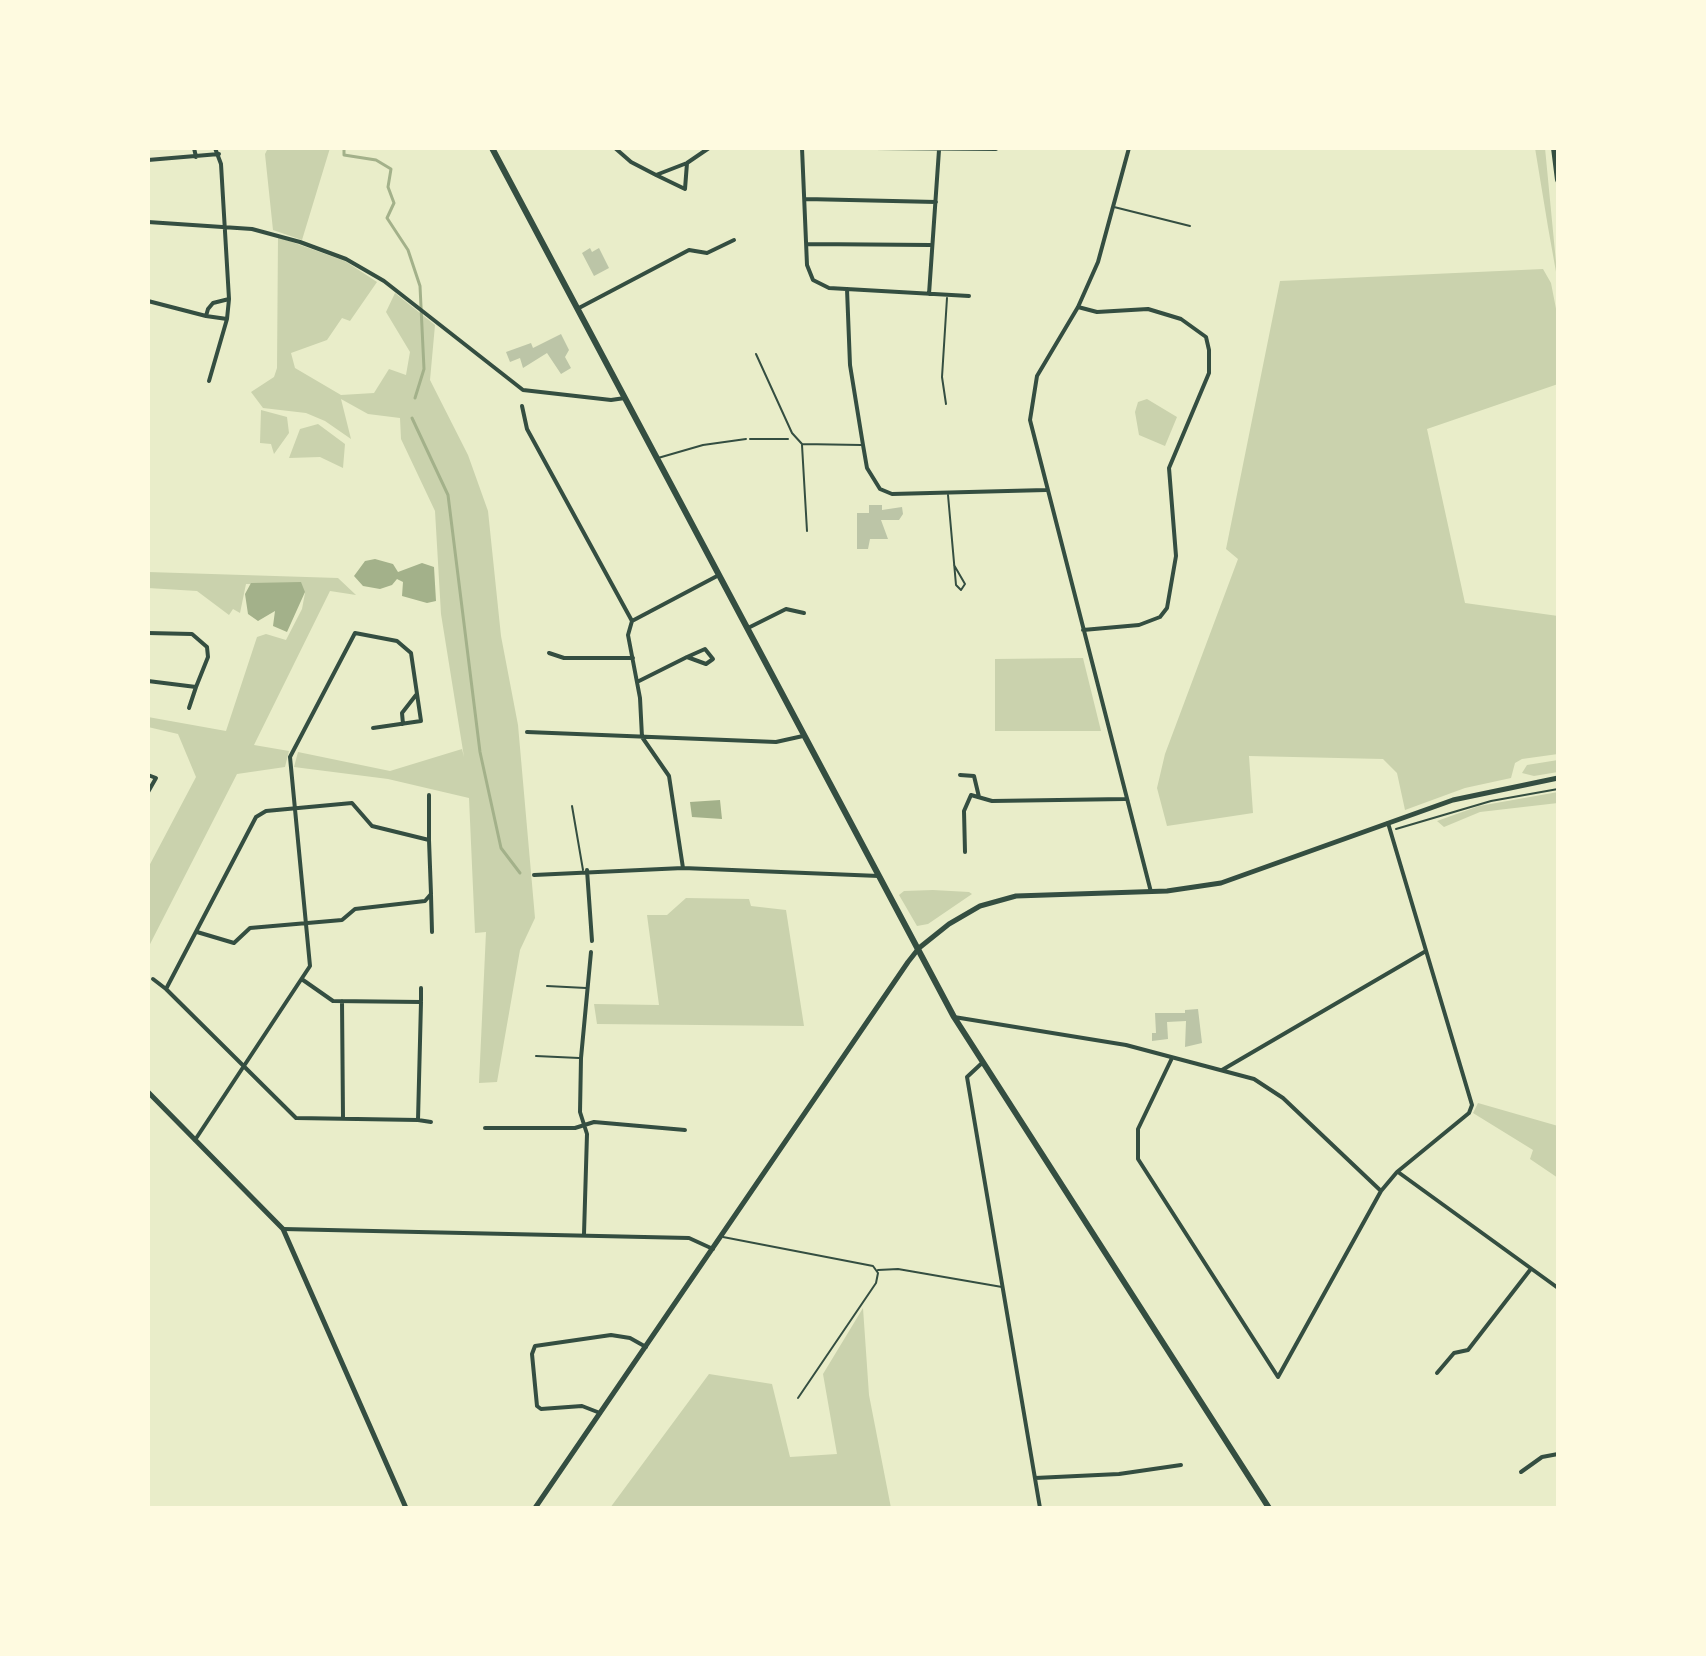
<!DOCTYPE html>
<style>
body{margin:0}
#map{position:relative;width:1706px;height:1656px;overflow:hidden;background:#e9edc9;font-family:"Sofia Sans Condensed",sans-serif}
canvas{display:block}
.frame{position:absolute;inset:0;border:150px solid #fefae0;pointer-events:none}
</style>
<div id="map">
<canvas width="1706" height="1656"></canvas>
<div class="frame"></div>
</div>
<script>
const ctx = document.querySelector('canvas').getContext('2d');
ctx.lineJoin = 'round';
function fillPath(path, color) {
  ctx.fillStyle = color;
  ctx.fill(path, 'evenodd');
}
function shape(rows) {
  const path = new Path2D();
  for (const r of rows) {
    path.moveTo(r[0], r[1]);
    for (let i = 2; i < r.length; i += 2) path.lineTo(r[i], r[i + 1]);
  }
  return path;
}
function strokePath(path, color, width, dash) {
  ctx.strokeStyle = color;
  ctx.lineWidth = width;
  ctx.lineCap = dash ? 'butt' : 'round';
  ctx.setLineDash(dash || []);
  ctx.stroke(path);
}
fillPath(shape([
 [268,148,330,148,302,240,273,230,265,154],
 [1535,148,1545,148,1558,283,1548,227],
 [278,237,345,261,377,282,350,321,342,318,327,340,291,353,295,368,341,395,374,393,389,369,406,375,410,352,386,312,395,293,435,325,430,380,468,455,488,511,501,636,518,725,535,918,520,950,497,1082,479,1083,486,932,475,933,469,798,388,779,294,767,298,752,390,771,462,749,464,757,441,614,435,511,401,439,400,418,368,414,341,399,351,439,325,421,306,413,263,408,251,392,274,377,277,368],
 [1543,269,1551,283,1558,319,1558,384,1427,429,1465,603,1558,616,1558,754,1522,759,1515,763,1511,778,1465,788,1405,810,1397,773,1383,759,1249,756,1253,813,1167,826,1157,788,1165,754,1238,559,1226,549,1280,281],
 [1147,399,1177,417,1165,446,1139,435,1135,412,1138,402],
 [261,410,287,417,289,433,274,454,271,444,260,443],
 [318,424,345,444,343,468,320,457,289,458,300,429],
 [148,572,338,578,356,595,330,591,254,745,289,751,285,767,237,774,148,948,148,868,196,777,178,734,148,727,148,717,226,731,257,637,266,634,286,640,302,609,305,593,301,585,246,584,240,613,233,609,229,615,197,591,148,588],
 [1083,658,1101,731,995,731,995,659],
 [1558,760,1558,772,1534,776,1522,773,1527,765],
 [1558,792,1558,803,1480,812,1444,827,1437,821,1479,806],
 [933,890,969,892,972,894,928,924,917,926,899,895,904,891],
 [686,898,749,899,751,906,786,910,804,1026,597,1024,594,1004,659,1005,647,915,667,915],
 [1478,1103,1558,1126,1558,1178,1530,1159,1533,1150,1473,1113],
 [863,1308,869,1395,891,1508,610,1508,709,1374,772,1384,790,1457,837,1454,823,1374]
]), '#cad2ad');
fillPath(shape([
 [375,559,393,564,398,572,422,563,434,567,436,601,427,603,402,596,403,582,397,579,392,585,380,589,363,586,354,576,365,561],
 [301,582,305,592,287,632,273,626,275,611,258,621,248,614,245,594,251,583],
 [720,800,722,819,692,817,690,802]
]), '#a3b18a');
strokePath(shape([
 [344,148,344,155,376,160,391,169,388,187,394,203,387,218,408,250,420,286,424,369,415,398],
 [412,418,448,495,480,752,501,848,520,873]
]), '#a3b18a', 3);
fillPath(shape([
 [590,248,592,252,599,248,609,268,594,276,582,253],
 [561,334,569,350,565,357,571,368,561,374,547,353,523,368,520,358,510,362,506,352,531,343,533,348],
 [869,505,882,505,882,510,902,507,903,514,899,520,881,520,888,539,870,539,868,549,857,549,857,513,869,513],
 [1198,1009,1202,1043,1185,1047,1186,1021,1167,1022,1168,1039,1152,1041,1152,1033,1156,1033,1155,1013,1185,1013,1185,1010]
]), '#bcc5a7');
strokePath(shape([
 [750,439,788,439],
 [1396,829,1491,801,1558,789]
]), '#344e41', 2);
strokePath(shape([
 [1114,207,1190,226],
 [756,354,792,433,802,444,861,445],
 [946,404,942,377,947,298],
 [802,445,807,531],
 [658,458,703,445,746,439],
 [948,495,956,585,961,590,965,584,954,565],
 [572,806,583,870],
 [547,986,586,988],
 [536,1056,579,1058],
 [723,1237,873,1266,878,1273,876,1283,798,1398],
 [878,1270,898,1269,1002,1287]
]), '#344e41', 2);
strokePath(shape([
 [194,148,196,157],
 [615,148,631,162,656,175,687,163,709,148],
 [802,148,807,265,813,280,829,288,969,296],
 [875,148,996,149],
 [1129,148,1098,262,1078,307,1037,376,1030,420,1151,892],
 [148,160,219,154],
 [656,175,685,189,687,163],
 [806,199,936,202],
 [148,222,252,229,300,242,346,259,384,281,523,390,611,400,625,398],
 [807,244,930,245],
 [847,289,850,365,863,445,867,468,880,489,892,494,1046,490],
 [929,294,939,150],
 [148,301,206,316],
 [1078,307,1097,312,1148,309,1181,319,1206,337,1209,350,1209,373,1169,468,1176,556,1167,608,1160,617,1139,625,1083,630],
 [577,309,689,250,707,253,734,240],
 [227,319,229,299],
 [209,381,227,319,206,316,208,309,213,303,229,299,221,164,215,148],
 [522,406,527,429,632,621],
 [748,628,786,609,804,613],
 [148,633,192,634,207,647,208,657,196,687,148,681],
 [549,653,564,658,633,658],
 [637,682,687,657,705,649,713,659,706,664,687,657],
 [189,708,196,687],
 [403,724,402,713,416,695],
 [527,732,776,742,803,736],
 [148,775,156,778,148,792],
 [960,775,974,776,979,797],
 [429,795,429,840],
 [965,852,964,811,971,795,992,801,1125,799],
 [683,868,669,776,642,737,640,698,628,635,632,621,719,575],
 [587,870,592,941],
 [534,875,683,868,879,876],
 [431,895,432,932],
 [197,932,234,943,250,928,342,920,355,909,425,901,431,894,429,840,372,826,352,803,266,811,256,817,166,989,296,1118,418,1120,421,1002,333,1001,303,980],
 [153,979,166,989],
 [342,1001,343,1118],
 [421,1001,421,988],
 [954,1017,1126,1045,1254,1079,1283,1098,1381,1191],
 [1172,1058,1138,1129,1138,1159,1278,1377,1381,1191,1397,1172,1469,1113,1472,1105,1388,823],
 [982,1063,967,1077,1040,1508],
 [1222,1070,1426,951],
 [418,1120,431,1122],
 [485,1128,575,1128,594,1122,685,1130],
 [195,1140,310,966,290,757,355,633,397,641,411,653,421,721,373,728],
 [1398,1172,1558,1288],
 [283,1229,689,1238,713,1249],
 [584,1234,587,1134,580,1112,581,1058,591,952],
 [1437,1373,1454,1353,1468,1350,1530,1270],
 [600,1413,582,1406,541,1409,537,1406,532,1354,535,1346,611,1335,630,1338,646,1347],
 [1521,1472,1542,1457,1558,1454],
 [1035,1478,1119,1474,1181,1465]
]), '#344e41', 4);
strokePath(shape([
 [148,1092,283,1229,406,1508],
 [535,1508,908,962,919,948,949,924,980,906,1016,896,1167,891,1221,883,1453,800,1558,778]
]), '#344e41', 5);
strokePath(shape([
 [492,148,954,1017,1269,1508]
]), '#344e41', 6);
strokePath(shape([
 [1554,148,1558,180]
]), '#344e41', 6);
</script>
